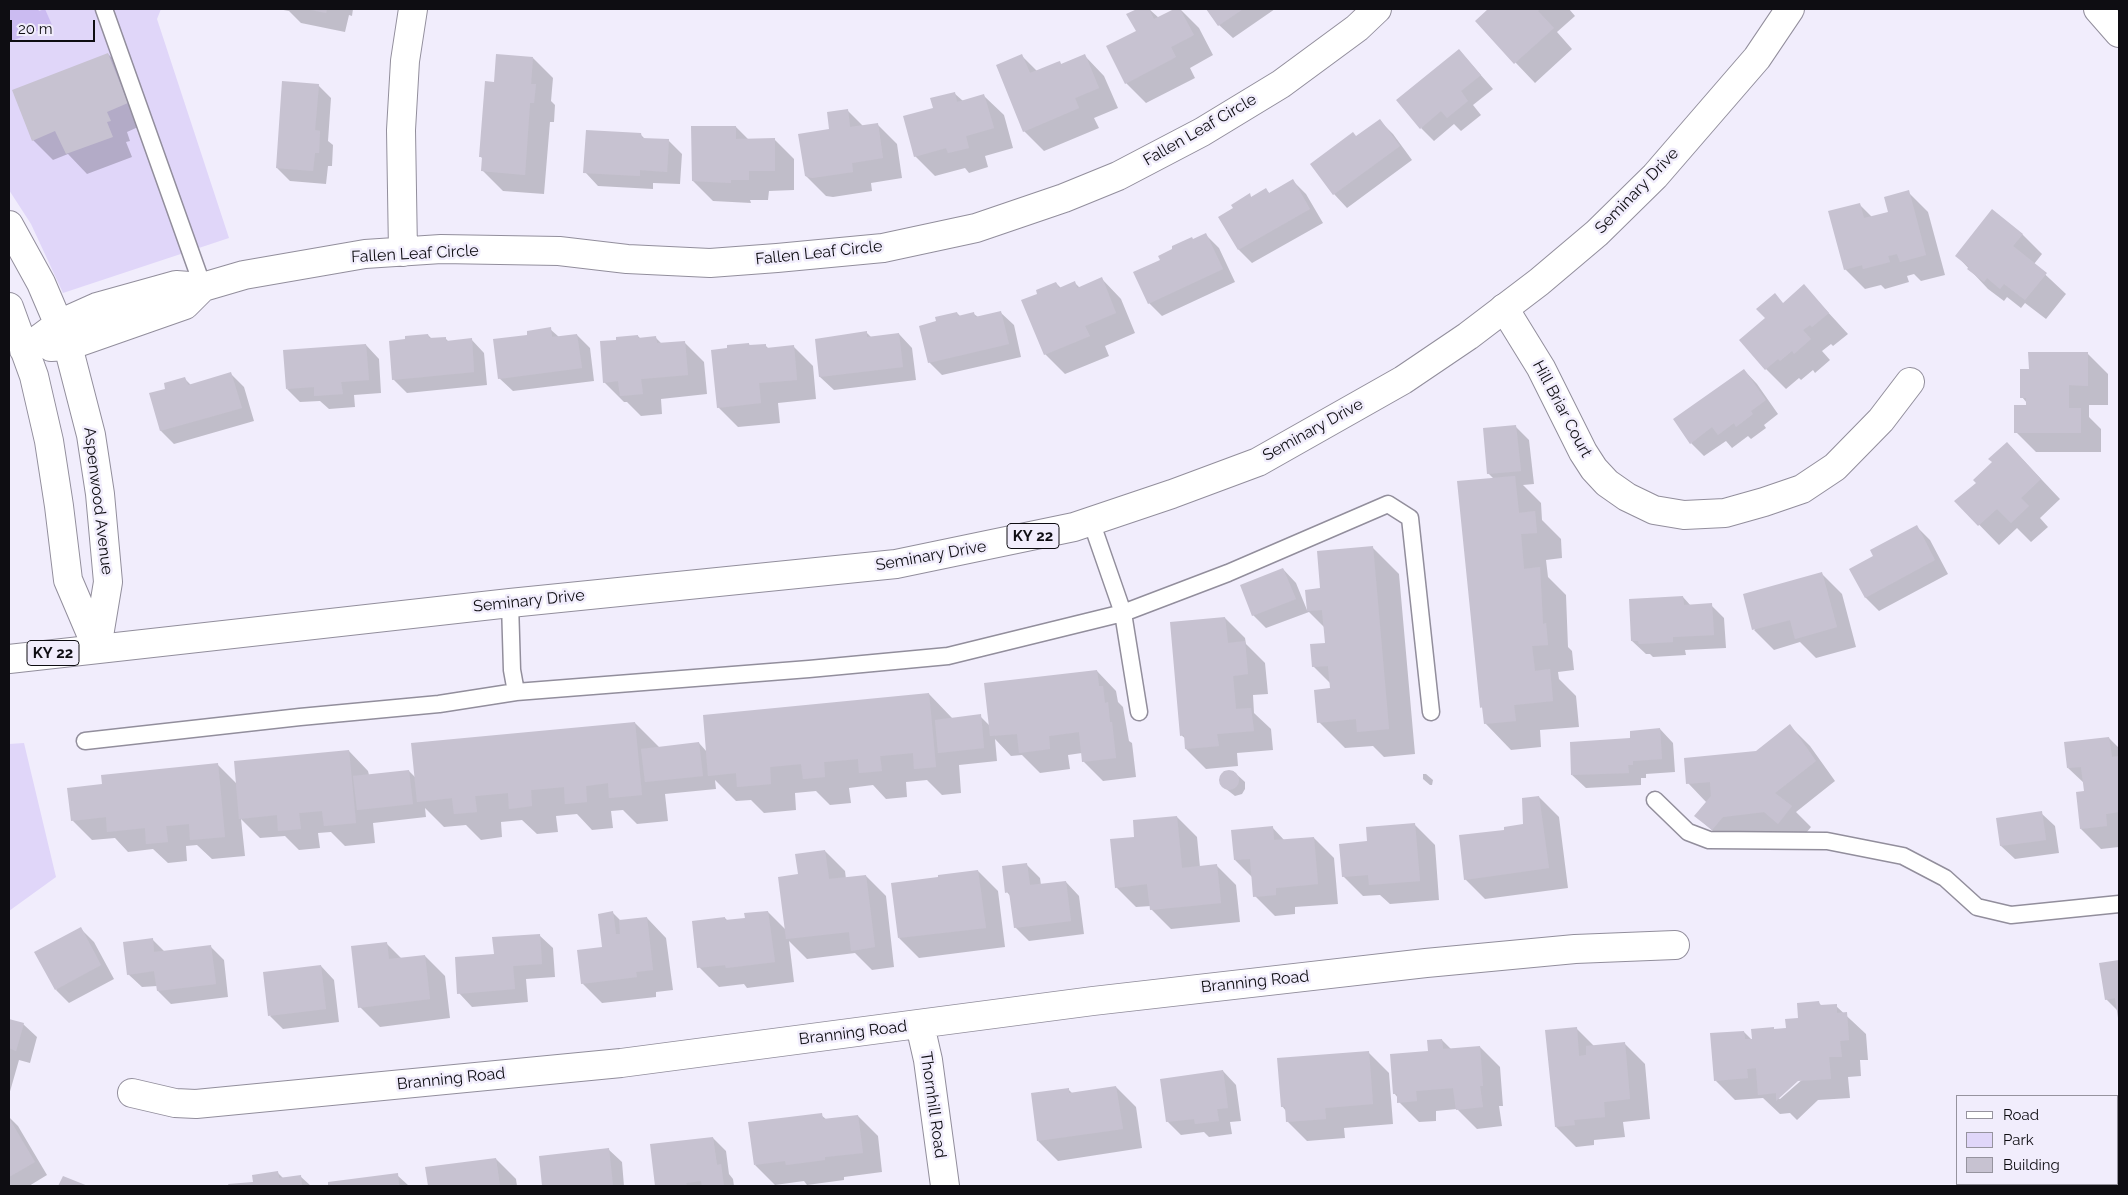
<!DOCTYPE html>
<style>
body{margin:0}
#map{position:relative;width:2128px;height:1195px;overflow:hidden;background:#f1edfc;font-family:Raleway,sans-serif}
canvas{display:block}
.frame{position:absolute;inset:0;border:10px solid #0e0d12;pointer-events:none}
.legend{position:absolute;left:1956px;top:1095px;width:162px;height:90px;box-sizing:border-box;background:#f1edfc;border:1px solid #96939e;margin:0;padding:6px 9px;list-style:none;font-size:15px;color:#0e0d12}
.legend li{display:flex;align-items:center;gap:10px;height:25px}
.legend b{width:25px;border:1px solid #96939e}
.scale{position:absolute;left:10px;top:20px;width:85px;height:22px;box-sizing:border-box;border:2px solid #0e0d12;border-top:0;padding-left:6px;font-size:15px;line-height:18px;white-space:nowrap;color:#0e0d12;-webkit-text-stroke:4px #f1edfc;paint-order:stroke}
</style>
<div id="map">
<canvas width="2128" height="1195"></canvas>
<div class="frame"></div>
<ul class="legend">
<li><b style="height:6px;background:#fff"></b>Road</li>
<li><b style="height:14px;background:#e0d6f9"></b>Park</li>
<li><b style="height:14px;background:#c7c2d1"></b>Building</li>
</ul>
<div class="scale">20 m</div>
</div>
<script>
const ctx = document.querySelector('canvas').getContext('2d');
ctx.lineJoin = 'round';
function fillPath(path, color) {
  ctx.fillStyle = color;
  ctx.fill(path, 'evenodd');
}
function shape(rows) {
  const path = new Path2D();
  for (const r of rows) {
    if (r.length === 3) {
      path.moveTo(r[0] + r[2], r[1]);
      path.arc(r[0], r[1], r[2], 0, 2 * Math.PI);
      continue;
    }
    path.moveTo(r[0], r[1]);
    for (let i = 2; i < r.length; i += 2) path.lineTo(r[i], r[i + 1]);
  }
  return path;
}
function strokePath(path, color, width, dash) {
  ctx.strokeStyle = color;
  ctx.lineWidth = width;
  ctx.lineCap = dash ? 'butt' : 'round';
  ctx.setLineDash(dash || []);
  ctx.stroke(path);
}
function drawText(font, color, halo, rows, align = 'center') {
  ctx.font = font + ' Raleway,sans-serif';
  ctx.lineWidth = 5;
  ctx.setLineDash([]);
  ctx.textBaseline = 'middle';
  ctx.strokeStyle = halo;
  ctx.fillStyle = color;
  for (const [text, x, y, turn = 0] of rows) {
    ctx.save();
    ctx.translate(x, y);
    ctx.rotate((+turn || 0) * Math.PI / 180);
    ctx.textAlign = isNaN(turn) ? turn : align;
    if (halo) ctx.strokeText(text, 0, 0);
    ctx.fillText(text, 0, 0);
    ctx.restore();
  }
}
fillPath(shape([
 [9,9,161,9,157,19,229,238,63,293,31,224,9,190],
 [24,743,56,877,9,911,9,744]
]), '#e0d6f9');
fillPath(shape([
 [9,9,38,9,39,11,45,9,52,25,9,42]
]), '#cbbbf1');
fillPath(shape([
 [278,9,353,9,352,16,349,15,345,32,301,23,289,11],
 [1140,9,1149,9,1159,18,1180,9,1199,28,1213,55,1190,68,1195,78,1146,103,1126,83,1138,31,1128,15],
 [1208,9,1275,9,1233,38,1219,25],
 [1490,9,1569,9,1575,16,1557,32,1572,49,1535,83,1476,21],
 [1459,50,1493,89,1473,105,1481,115,1461,131,1454,124,1434,141,1421,128],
 [108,54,128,74,147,123,127,132,130,141,126,142,132,157,87,174,68,154,53,160,33,140],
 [1022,56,1037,71,1059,62,1062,65,1085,56,1104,76,1118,108,1094,118,1099,128,1044,151,1024,131],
 [533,58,553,78,551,101,555,105,554,122,550,122,544,194,503,191,483,171,484,160,480,156,496,83],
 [318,85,331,98,328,141,333,145,332,166,328,166,326,184,290,181,277,168],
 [954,93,963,101,984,96,1004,115,1013,148,985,156,988,167,969,173,965,168,935,176,915,156,935,109],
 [847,110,863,126,877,124,897,144,902,178,871,183,872,191,833,197,826,196,806,176,831,130],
 [1380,121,1393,134,1412,160,1347,208,1334,194,1312,164,1357,137],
 [736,127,749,140,774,139,794,159,794,190,769,191,768,200,750,200,751,203,713,201,693,181],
 [641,135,645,139,668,140,682,154,680,184,653,183,653,189,598,186,585,172],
 [1293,181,1306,194,1323,223,1252,263,1239,250,1234,209,1249,195,1252,198,1266,190,1270,194],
 [1908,192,1928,212,1945,275,1921,281,1914,274,1907,276,1909,282,1885,289,1881,285,1865,289,1845,269,1859,204,1872,217,1890,212],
 [2022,234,2042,254,2034,264,2066,294,2046,319,2025,303,2021,308,2007,297,2004,301,1988,289,1957,256],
 [1206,235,1219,248,1235,282,1162,316,1149,303,1161,261],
 [1102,279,1121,299,1135,333,1105,346,1109,356,1065,374,1045,354,1038,294,1056,283,1061,288,1075,283,1080,288],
 [1804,286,1848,334,1833,346,1831,344,1822,351,1830,360,1815,373,1813,370,1801,380,1799,378,1786,389,1766,369,1767,319],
 [1000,312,1014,325,1021,357,942,375,929,362,938,322,957,313,961,317,974,314,978,317],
 [550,329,559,337,577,335,590,348,594,381,513,391,499,378,529,336],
 [866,332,872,338,899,334,912,348,916,380,834,390,820,377,816,340],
 [428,335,432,339,445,338,449,342,471,339,484,353,487,385,407,393,393,379],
 [638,336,641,339,656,338,662,344,684,342,704,362,707,394,661,399,662,414,641,416,627,402,624,402,604,382,617,341],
 [749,344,751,347,765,345,769,349,793,346,813,366,816,399,778,403,780,423,738,427,718,407],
 [366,345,379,359,381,393,354,395,355,407,329,409,320,401,300,402,287,389],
 [2088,354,2108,374,2108,405,2089,405,2089,417,2101,429,2101,452,2036,452,2016,432,2027,406,2027,403,2022,397,2030,370],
 [1744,370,1757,384,1778,414,1764,425,1766,428,1751,439,1748,436,1732,448,1726,441,1704,456,1691,443],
 [231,374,244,387,254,421,174,444,161,431,151,394,167,390,185,379,191,385],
 [1516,427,1529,440,1534,484,1523,485,1541,503,1542,520,1561,539,1562,558,1546,560,1548,577,1566,595,1568,647,1572,651,1574,670,1558,672,1559,679,1576,696,1579,727,1540,730,1541,747,1511,750,1485,723,1484,709,1481,707,1494,479,1488,473],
 [2007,443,2060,499,2040,518,2048,527,2031,542,2017,528,1999,545,1956,501,1978,483],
 [1917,527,1930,540,1948,574,1879,611,1866,598,1851,570,1875,557],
 [1373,548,1399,574,1415,754,1384,757,1373,746,1345,748,1319,722,1331,690,1331,684,1313,666,1326,644,1325,628,1309,612,1266,628,1253,615,1283,569,1296,583,1307,610,1321,589],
 [1822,574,1842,594,1856,647,1816,658,1800,642,1774,650,1754,630],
 [1683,597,1691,606,1711,605,1724,618,1726,648,1685,650,1686,655,1653,657,1650,654,1646,654,1632,641],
 [1225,618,1245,638,1246,644,1265,663,1268,694,1253,695,1254,713,1271,729,1273,750,1237,753,1238,766,1206,769,1186,749,1186,739,1181,735],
 [1097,671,1116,691,1118,702,1123,707,1129,741,1132,743,1136,777,1103,781,1083,761,1082,753,1068,755,1070,769,1040,773,1022,755,1011,756,995,739,997,761,959,765,961,793,942,795,927,780,906,782,907,797,886,799,873,785,849,788,851,803,830,805,816,791,795,793,796,810,764,813,751,800,736,801,715,780,716,789,665,794,668,821,637,824,623,810,611,811,613,828,592,830,577,814,556,816,558,832,537,834,522,820,501,822,502,837,481,840,466,825,444,827,425,808,426,817,373,823,375,843,345,846,331,832,318,833,320,848,299,850,285,836,260,838,241,819,245,856,212,859,197,845,186,846,187,861,168,863,153,849,128,852,115,838,92,840,72,820,104,785,217,764,237,784,349,751,368,771,369,775,409,771,416,778,635,723,660,748,699,743,707,752,929,694,953,719,980,716,990,726],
 [1790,726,1810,746,1835,781,1796,812,1811,827,1798,843,1785,832,1743,836,1733,849,1696,816,1707,803,1688,783,1757,752],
 [1660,729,1673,743,1675,772,1646,774,1646,778,1641,778,1641,785,1586,788,1572,775,1631,739],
 [2109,738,2119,748,2119,847,2101,849,2081,829,2086,792,2085,784,2068,768],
 [1224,771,1233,771,1245,782,1245,789,1242,794,1235,796,1221,785,1220,777],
 [1423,774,1426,774,1433,780,1432,785,1430,785,1423,779],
 [1539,797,1559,817,1568,888,1485,899,1465,879,1505,831,1524,825],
 [2041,813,2055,826,2059,853,2015,859,2001,846,1998,819],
 [1177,817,1197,837,1200,867,1216,865,1236,885,1240,922,1171,929,1151,909,1151,906,1136,907,1116,887,1136,838],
 [1415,825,1435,845,1439,900,1390,904,1380,895,1363,896,1343,876,1368,842],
 [1272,827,1285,841,1314,838,1334,858,1338,904,1295,907,1295,914,1275,916,1255,896,1253,878,1235,860],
 [825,851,845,871,846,879,866,876,886,896,894,967,872,970,855,953,807,959,789,941,794,982,747,988,744,984,719,987,699,967,725,918,728,921,747,919,768,912,786,930,799,876],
 [1026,864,1040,878,1041,885,1066,882,1079,896,1084,934,1029,941,1015,927,1011,897,1007,892],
 [978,871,998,891,1005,947,919,958,899,938],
 [613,913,621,921,647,918,666,938,673,990,656,992,656,997,602,1003,582,983,603,948],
 [81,929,94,942,114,979,69,1003,56,990],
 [539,935,553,948,555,977,526,979,528,1002,472,1007,459,993,495,955],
 [152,939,165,952,211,947,224,960,228,997,171,1004,158,991,157,986,142,987,128,974],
 [386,943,402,959,425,956,445,976,450,1018,380,1027,360,1007],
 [2119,962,2119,1017,2119,1012,2106,999,2101,964],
 [321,966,334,980,339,1022,283,1029,270,1016],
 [1819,1003,1823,1007,1836,1006,1866,1034,1868,1060,1860,1060,1861,1076,1848,1077,1850,1098,1818,1100,1797,1120,1790,1113,1780,1114,1763,1098,1735,1100,1715,1080,1744,1032,1752,1040,1773,1028,1776,1031,1787,1030],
 [1802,1076,1804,1078,1780,1099,1778,1098],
 [9,1020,23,1024,37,1037,30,1063,19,1060,9,1095],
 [1576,1028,1595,1047,1625,1044,1645,1064,1650,1119,1623,1122,1625,1137,1594,1140,1594,1145,1576,1147,1556,1127],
 [1442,1040,1451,1049,1480,1047,1500,1067,1503,1106,1499,1106,1502,1126,1477,1129,1457,1109,1436,1111,1436,1121,1419,1122,1399,1102,1398,1098,1394,1093],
 [1369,1053,1389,1073,1393,1124,1344,1128,1345,1138,1307,1141,1287,1121,1286,1111,1282,1106],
 [1223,1071,1236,1085,1241,1121,1230,1122,1232,1134,1209,1137,1204,1132,1181,1135,1167,1121],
 [1116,1087,1136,1107,1142,1148,1058,1161,1038,1141,1068,1089,1073,1094],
 [821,1115,827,1120,858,1116,878,1136,882,1172,844,1177,844,1180,807,1185,804,1181,775,1185,755,1165],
 [9,1117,18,1126,47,1175,29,1186,9,1186],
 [713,1138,726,1151,729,1174,733,1179,734,1186,657,1186,652,1146],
 [2117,1147,2119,1147,2119,1186,2088,1186,2088,1184,2117,1184],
 [608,1149,622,1162,624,1186,543,1186,540,1157],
 [496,1159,516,1179,517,1186,429,1186,427,1168],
 [278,1173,283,1178,300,1176,311,1186,230,1186,254,1183],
 [397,1175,409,1186,330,1186,329,1183]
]), '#0003');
fillPath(shape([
 [307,9,327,9,326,13],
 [1137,9,1149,9,1154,19,1174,9,1180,9,1194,35,1171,47,1176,57,1125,84,1106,46,1136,31,1126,14],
 [1206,9,1243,9,1218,26],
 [1488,9,1541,9,1538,11,1554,28,1514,64,1475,21],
 [1459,49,1481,75,1461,91,1468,101,1447,118,1441,111,1420,129,1396,100],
 [108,53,128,103,107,112,111,121,107,122,113,137,66,154,55,131,32,141,12,90],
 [496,54,533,57,531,84,536,84,534,103,530,103,525,175,481,171,482,157,479,157,485,81,494,82],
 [1022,54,1030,73,1057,62,1060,61,1061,64,1085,54,1099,88,1075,98,1079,108,1023,132,996,65],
 [282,81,319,84,315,130,320,131,319,153,315,153,313,171,276,168],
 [955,92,957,102,984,94,994,128,966,136,969,148,948,153,946,148,914,157,903,116,933,108,930,98],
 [848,109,850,127,878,123,883,158,852,163,853,172,812,178,805,176,798,134,829,129,827,112],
 [1380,119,1400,146,1333,195,1310,164,1353,132,1356,136],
 [691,126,736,126,736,139,775,138,775,171,749,171,749,180,731,180,731,183,692,181],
 [586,130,641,133,642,138,669,139,667,172,640,170,640,176,583,173],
 [1293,179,1310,209,1238,250,1218,217,1233,208,1231,205,1250,193,1251,197,1266,188,1269,193],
 [1909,190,1926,255,1900,262,1897,254,1888,256,1890,262,1863,269,1862,265,1844,270,1828,211,1860,203,1864,218,1888,212,1884,197],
 [1992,209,2023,234,2013,246,2047,273,2025,300,2004,284,2000,289,1987,278,1984,282,1967,269,1969,267,1955,256],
 [1206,233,1223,269,1148,304,1133,272,1160,260,1158,256,1172,249,1172,246,1192,237,1193,239],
 [1102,277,1116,313,1085,326,1090,336,1044,355,1021,300,1037,294,1036,290,1056,282,1059,288,1075,281,1077,288],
 [1804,284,1829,313,1812,327,1810,325,1803,330,1811,339,1794,354,1792,351,1780,361,1778,359,1765,370,1739,340,1765,318,1756,309,1775,293,1783,303],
 [1001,311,1009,344,928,363,919,326,936,321,935,317,957,312,958,316,974,312,975,317],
 [551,327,552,337,577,334,582,368,498,379,493,339,527,335,527,331],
 [867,331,867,337,899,333,903,367,819,377,815,339],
 [428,334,429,338,446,337,446,341,472,338,474,372,392,380,389,341,405,339,405,336],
 [638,335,638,338,656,336,657,343,685,341,688,375,641,379,643,394,620,396,618,381,603,383,600,341,616,340,616,337],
 [749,343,749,345,766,344,766,348,794,345,797,380,759,383,761,403,717,408,711,350,727,348,727,345],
 [366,344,369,380,341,382,343,394,314,396,314,387,286,389,283,350],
 [2028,352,2088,352,2088,386,2069,385,2069,408,2081,408,2081,433,2014,433,2014,405,2026,405,2026,398,2020,398,2020,369,2029,369],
 [1744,369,1766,400,1751,411,1753,414,1736,427,1734,423,1718,435,1712,427,1690,444,1673,419],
 [231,372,242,408,160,431,149,393,165,389,164,383,185,377,188,385],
 [1516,425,1521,471,1487,474,1483,428],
 [2007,442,2041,479,2021,498,2029,506,2011,523,1997,509,1978,526,1954,501,1976,483,1973,480,1992,462,1988,459],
 [1515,476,1519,513,1535,511,1537,533,1521,534,1524,569,1540,567,1543,624,1546,623,1548,645,1532,646,1535,671,1550,669,1553,701,1514,705,1516,721,1484,724,1482,707,1480,708,1457,481],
 [1917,525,1935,560,1865,598,1849,569,1873,556,1870,550],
 [1373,546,1389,729,1357,732,1356,719,1317,723,1314,690,1330,688,1328,666,1312,667,1310,644,1325,643,1322,610,1307,611,1305,590,1320,588,1317,551],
 [1283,568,1296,599,1252,616,1240,585],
 [1822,572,1837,627,1795,639,1790,620,1752,630,1743,594],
 [1683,596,1684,605,1712,603,1714,635,1673,637,1673,642,1639,644,1638,641,1631,641,1629,599],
 [1225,617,1228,643,1245,641,1248,674,1233,676,1236,709,1251,708,1254,731,1217,734,1219,746,1185,749,1184,735,1180,736,1170,622],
 [1097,670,1099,686,1103,686,1105,703,1108,702,1110,722,1112,722,1116,758,1082,762,1079,732,1049,736,1050,749,1019,753,1017,734,990,736,984,683],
 [929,693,936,767,914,769,913,753,880,756,882,771,859,773,858,759,824,762,825,777,803,779,801,764,770,767,771,784,737,787,736,773,708,776,703,715],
 [981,714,984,748,938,753,935,720],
 [635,722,642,795,609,798,608,783,586,786,587,802,565,804,564,787,531,790,532,806,509,809,508,793,475,796,477,812,454,814,452,798,417,802,411,743],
 [1790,724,1816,761,1775,793,1792,806,1778,824,1764,812,1723,817,1712,830,1694,816,1711,796,1710,782,1686,784,1684,758,1756,751],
 [1660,728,1662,759,1633,761,1633,765,1628,765,1629,773,1571,775,1570,742,1630,738,1630,731],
 [2109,737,2112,757,2119,756,2119,812,2106,814,2107,826,2080,829,2076,792,2084,791,2081,767,2067,768,2064,742],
 [699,742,703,776,645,782,641,749],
 [349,750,356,823,324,826,322,811,299,813,301,829,278,831,277,815,239,819,234,761],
 [218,763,225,837,190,840,189,824,166,826,168,842,146,844,145,828,107,832,106,817,71,821,67,788,102,784,101,775],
 [1229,780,10],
 [409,770,413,804,357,810,353,776],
 [1539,796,1549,868,1464,880,1459,835,1504,830,1504,827,1523,824,1522,798],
 [2042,811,2046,840,2000,846,1996,818],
 [1177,816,1182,868,1217,864,1221,903,1150,910,1147,884,1115,888,1110,839,1134,837,1133,820],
 [1415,823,1420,881,1369,885,1368,875,1342,877,1339,844,1367,841,1366,827],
 [1273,826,1274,840,1314,837,1318,884,1276,888,1276,895,1253,897,1250,859,1234,860,1231,830],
 [825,850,829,879,866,875,875,947,851,951,849,932,786,939,778,877,798,874,795,854],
 [1027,863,1030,885,1066,881,1071,921,1014,928,1009,892,1005,893,1002,866],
 [978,870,986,928,898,938,891,883,938,877,938,875],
 [613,911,616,934,620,934,619,920,647,917,653,970,636,972,637,977,581,984,577,950,602,947,598,914],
 [768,911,775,962,726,968,725,965,697,968,692,921,725,917,725,920,745,918,744,913],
 [81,927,101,965,55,990,34,952],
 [540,934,542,964,513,966,515,989,457,994,455,957,494,954,492,937],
 [153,938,154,952,211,945,216,984,157,991,154,971,127,975,123,942],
 [387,942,389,959,425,955,430,999,358,1008,351,946],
 [2119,960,2119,1018,2118,1018,2115,998,2105,1000,2099,963],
 [321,965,326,1009,268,1016,263,972],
 [1819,1001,1820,1005,1837,1004,1837,1013,1847,1012,1849,1040,1840,1041,1842,1057,1829,1057,1831,1079,1798,1081,1776,1101,1776,1093,1758,1095,1756,1068,1747,1069,1748,1078,1714,1081,1710,1033,1744,1031,1745,1039,1752,1039,1751,1029,1774,1027,1774,1029,1786,1028,1785,1019,1798,1018,1797,1003],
 [9,1019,24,1023,16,1051,9,1048],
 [1577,1027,1579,1056,1586,1055,1586,1046,1625,1042,1630,1099,1604,1102,1605,1117,1574,1120,1575,1125,1555,1127,1545,1030],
 [1442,1039,1443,1049,1480,1046,1483,1086,1480,1086,1483,1107,1456,1110,1453,1088,1416,1091,1417,1101,1397,1103,1397,1094,1393,1094,1390,1054,1428,1051,1427,1040],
 [1369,1051,1373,1104,1325,1108,1326,1119,1286,1122,1285,1107,1281,1107,1277,1058],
 [1223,1070,1228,1108,1217,1109,1219,1121,1195,1124,1194,1119,1166,1122,1160,1079],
 [1116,1086,1123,1129,1037,1141,1031,1093,1069,1088,1069,1093],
 [822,1113,823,1119,858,1115,863,1153,825,1157,825,1160,786,1165,785,1161,754,1165,748,1122],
 [9,1118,35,1162,9,1177],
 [713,1137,717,1165,721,1164,724,1186,702,1186,701,1181,686,1183,687,1186,655,1186,650,1144],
 [2117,1146,2119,1146,2119,1186,2087,1186,2086,1184,2117,1184],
 [609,1148,613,1186,542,1186,539,1156],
 [496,1158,500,1186,428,1186,425,1167],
 [278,1171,279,1178,301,1175,302,1186,229,1186,228,1184,253,1182,252,1175],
 [398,1173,399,1186,328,1186,328,1182],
 [63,1176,88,1186,58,1186]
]), '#c7c2d1');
const service = shape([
 [104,9,203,287],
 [1091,521,1123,613,1139,712],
 [510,603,512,670,516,692,809,669,948,656,1123,613,1228,573,1388,504,1410,518,1431,712],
 [85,741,300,717,439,704,516,692],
 [1655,800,1688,832,1709,840,1827,841,1903,856,1945,878,1977,907,2011,915,2119,904]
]);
const minor = shape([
 [9,225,41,283,68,346,91,435,100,494,108,582,97,648],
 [403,252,401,130,405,61,413,9],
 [9,307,34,376,49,441,59,506,68,580,97,648],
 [1504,308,1541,368,1583,452,1594,469,1607,483,1627,497,1654,510,1684,515,1725,513,1764,502,1802,489,1835,467,1881,420,1910,382],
 [51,347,68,346,185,305,203,287],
 [24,350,59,324,97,307,176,285,203,287,244,275,365,254,441,249,559,251,627,259,710,263,777,258,883,248,976,228,1064,198,1118,176,1202,132,1281,84,1357,28,1377,9],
 [920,1025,928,1060,945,1186],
 [132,1093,175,1103,196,1104,621,1063,1093,1001,1426,963,1575,949,1675,945]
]);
const tertiary = shape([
 [2098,9,2119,33]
]);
const primary = shape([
 [9,659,510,603,896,564,1074,527,1172,494,1258,462,1403,380,1468,336,1539,282,1597,233,1655,176,1757,58,1790,9]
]);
strokePath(service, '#928e9c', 19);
strokePath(minor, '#928e9c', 30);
strokePath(tertiary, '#928e9c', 30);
strokePath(primary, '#928e9c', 30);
strokePath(service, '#fff', 16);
strokePath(minor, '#fff', 28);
strokePath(tertiary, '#fff', 28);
strokePath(primary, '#fff', 28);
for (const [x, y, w] of [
 [1033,536,52],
 [53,653,52]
]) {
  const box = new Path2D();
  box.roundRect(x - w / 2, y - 12.5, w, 25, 4);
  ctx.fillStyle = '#f1edfc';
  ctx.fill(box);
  strokePath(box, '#0e0d12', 1);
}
drawText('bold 15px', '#0e0d12', null, [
 ["KY 22",1033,536],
 ["KY 22",53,653]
]);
drawText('16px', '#0e0d12', '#f1edfc', [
 ["Fallen Leaf Circle",1200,130,-30],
 ["Seminary Drive",1637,191,-46],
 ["Fallen Leaf Circle",819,253,-6],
 ["Fallen Leaf Circle",415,254,-3],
 ["Hill Briar Court",1562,409,62],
 ["Seminary Drive",1313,430,-29],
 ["Aspenwood Avenue",98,501,83],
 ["Seminary Drive",931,556,-10],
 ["Seminary Drive",529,601,-6],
 ["Branning Road",1255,982,-6],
 ["Branning Road",853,1033,-7],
 ["Branning Road",451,1079,-6],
 ["Thornhill Road",933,1105,82]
]);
</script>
